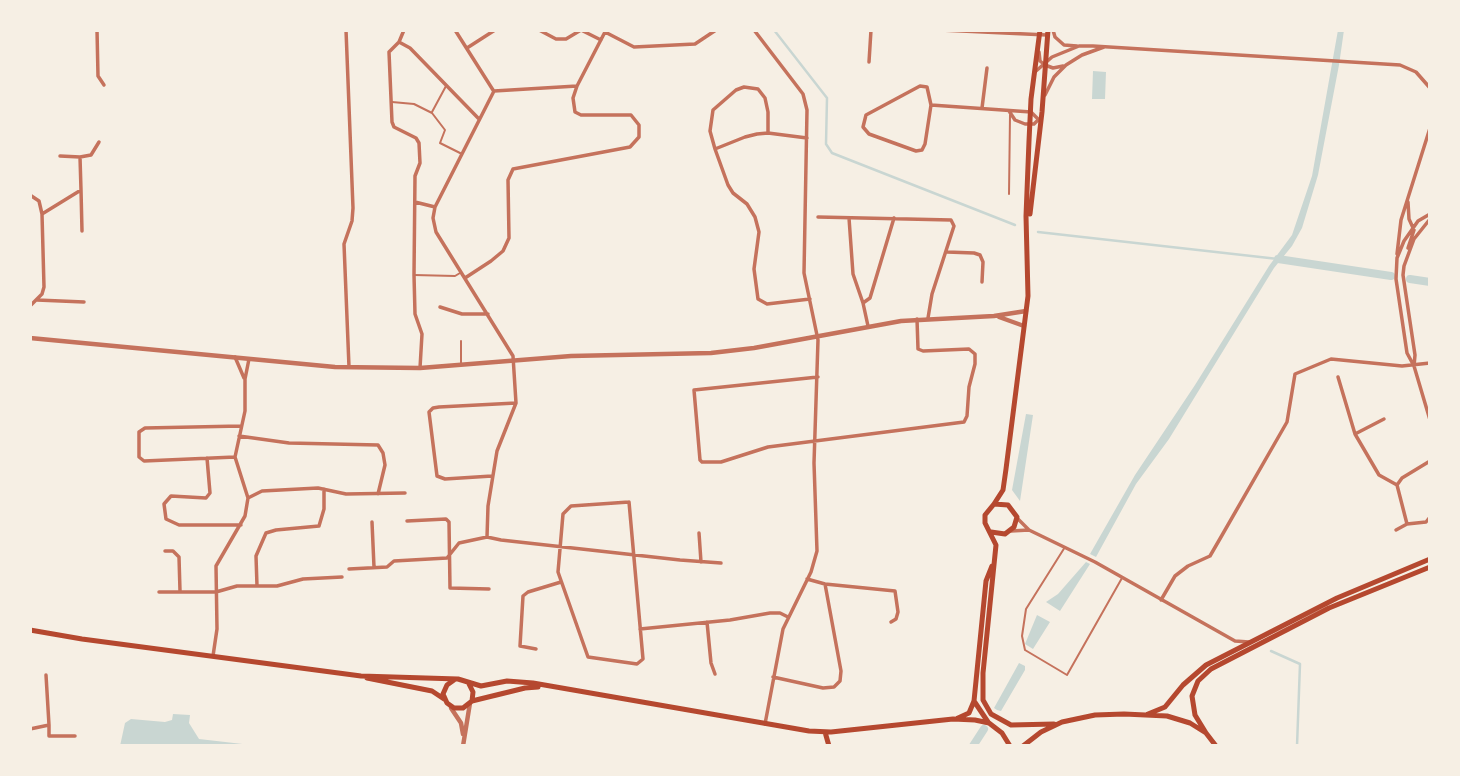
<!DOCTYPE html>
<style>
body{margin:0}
#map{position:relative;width:1460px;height:776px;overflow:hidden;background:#f6efe4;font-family:Montserrat,sans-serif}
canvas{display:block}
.frame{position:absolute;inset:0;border:32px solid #f6efe4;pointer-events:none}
</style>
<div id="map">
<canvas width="1460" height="776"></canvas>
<div class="frame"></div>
</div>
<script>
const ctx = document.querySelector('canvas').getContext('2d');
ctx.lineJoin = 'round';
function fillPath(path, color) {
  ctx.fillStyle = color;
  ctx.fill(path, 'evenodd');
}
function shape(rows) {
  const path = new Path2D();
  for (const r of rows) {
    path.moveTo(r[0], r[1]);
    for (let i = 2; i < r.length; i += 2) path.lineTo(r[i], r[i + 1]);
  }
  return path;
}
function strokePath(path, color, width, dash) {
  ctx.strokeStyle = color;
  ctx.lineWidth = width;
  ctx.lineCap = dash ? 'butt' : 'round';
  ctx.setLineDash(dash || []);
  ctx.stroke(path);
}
fillPath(shape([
 [1338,30,1344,30,1339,65,1318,175,1302,228,1292,246,1274,268,1169,439,1136,484,1096,557,1090,554,1135,475,1195,385,1269,266,1292,235,1312,176],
 [1093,71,1106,72,1105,99,1092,99],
 [1026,414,1033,415,1020,501,1012,490],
 [1086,562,1090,564,1060,611,1046,602,1058,594],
 [1037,615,1050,622,1033,649,1025,644],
 [1019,663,1025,666,1025,670,1001,711,997,710,994,708],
 [173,714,190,715,189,723,199,739,260,746,120,746,125,723,131,719,165,722,172,720]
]), '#c9d6d2');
strokePath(shape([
 [774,30,827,98,826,144,832,153,1015,225],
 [1038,232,1278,259],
 [1271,651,1300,664,1297,746]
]), '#c9d6d2', 2.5);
strokePath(shape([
 [1278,259,1391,276],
 [1410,279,1430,282],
 [973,746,984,729]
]), '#c9d6d2', 8);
strokePath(shape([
 [392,102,414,104,432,113,445,130,440,143,462,154],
 [432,112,446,86],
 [1009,194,1010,115],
 [414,275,455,276,460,273],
 [461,341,461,364],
 [1065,547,1026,609,1022,636,1025,650,1057,669,1067,675,1122,578]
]), '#c5725c', 2);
strokePath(shape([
 [97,30,98,76,104,85],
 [346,30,353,208,352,221,344,244,349,367],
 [404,30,399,42,389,52,392,122,394,127,416,138,419,143,420,163,415,176,414,275,415,314,422,334,420,368],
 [455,30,493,90],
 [539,30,556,39,566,39,581,30,601,40],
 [754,30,803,94,807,110,804,273,818,340,814,463,817,551,811,572,783,629,765,724],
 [940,30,1047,35],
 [1053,30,1055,37,1064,45,1077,46],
 [605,32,634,47,695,44,716,30],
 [399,42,410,48,479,119],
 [467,48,495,30],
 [1039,52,1040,61,1045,65,1053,68,1063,66],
 [869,62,871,30],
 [1036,71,1052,57,1079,46,1093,46,1400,65,1416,72,1430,88],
 [1045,95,1054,77,1066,65,1082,55,1104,47],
 [931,105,925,144,922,150,916,151,869,134,863,127,866,115,920,86,927,87,931,105,1031,112,1040,121],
 [982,108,987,68],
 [1009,111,1015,120,1025,124,1034,124,1038,120],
 [807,138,768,133,757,134,745,137,715,149,728,185,733,193,747,204,755,217,759,232,754,269,758,299,767,304,810,299],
 [715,149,710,131,713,110,736,90,744,87,758,89,765,98,768,112,768,133],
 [60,156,80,157,91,155,99,142],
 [81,190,82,231],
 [30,195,39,201,42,214],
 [415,202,435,207],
 [1430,214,1418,221,1404,241,1397,258,1396,279,1407,353,1414,366,1430,420],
 [818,217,951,220,954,226,932,294,928,318],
 [849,218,853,274,863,303,868,326],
 [1408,248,1414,230,1409,219,1408,202],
 [947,252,974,253,980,255,983,262,982,282],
 [1397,254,1401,220,1430,128],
 [465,278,491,261,503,251,509,238,508,180,513,169,630,147,639,137,639,125,631,115,581,115,575,112,573,98,577,86],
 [37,300,84,302],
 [863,303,870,298,894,218],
 [30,306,42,294,44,287,42,214,81,190,80,157],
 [440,307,462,314,488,314],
 [235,357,244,378],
 [1414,366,1415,355,1403,275,1404,266,1414,239,1430,219],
 [818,377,694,390,700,460,702,462,721,462,768,447,964,422,967,416,969,387,975,364,975,354,969,349,923,351,918,349,917,319],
 [1338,377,1355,434,1379,475,1397,485,1407,524],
 [1355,434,1384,419],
 [239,436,289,443,378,445,383,453,385,465,378,494],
 [235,457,144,461,139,457,139,432,145,428,241,426],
 [207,458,210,493,206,498,171,496,164,504,166,519,179,525,241,525],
 [492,476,445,479,437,476,429,412,433,408,439,407,516,403],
 [1397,485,1402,478,1430,461],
 [248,498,262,491,318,488,346,494,405,493],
 [629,502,643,659,637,664,588,657,558,572,563,514,571,506,629,502],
 [1017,518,1029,530,1095,562,1235,641,1249,642],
 [407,521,446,519,449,522,450,588,489,589],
 [372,522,374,567],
 [1396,530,1407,524,1426,522,1430,517],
 [1011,531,1029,530],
 [699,533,701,562],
 [487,537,488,506,497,451,516,403,513,356,436,232,433,218,435,207,494,91,577,86,606,30],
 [165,551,173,551,179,557,180,591],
 [349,569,387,567,394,561,447,558,459,543,487,537,501,540,680,560,721,563],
 [807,579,825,584,895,591,898,612,896,619,891,622],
 [257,586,256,556,266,533,276,530,319,526,324,509,324,489],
 [159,592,216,592,237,586,277,586,303,579,342,577],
 [1161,600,1175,576,1188,566,1210,556,1221,537,1287,422,1295,374,1331,359,1402,366,1430,363],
 [707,622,711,663,715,674],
 [640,629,730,620,770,613,780,613,788,617],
 [536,649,520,646,523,596,528,592,561,582],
 [213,656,217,629,216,566,245,516,248,498,235,457,245,411,245,379,249,359],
 [773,677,823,688,834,687,840,681,841,671,825,584],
 [49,725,49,736,75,736],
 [30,729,49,725,46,675]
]), '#c5725c', 3.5);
strokePath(shape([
 [999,317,1024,326],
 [30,338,335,367,420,368,571,356,711,353,754,348,901,321,994,316,1026,311],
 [451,708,461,723,463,734],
 [463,746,470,703]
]), '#c5725c', 4.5);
strokePath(shape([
 [1030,214,1042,112,1048,30],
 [994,504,1003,490,1006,469,1028,296,1026,216,1029,141,1031,99,1040,30],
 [991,532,1005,534,1014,527,1017,517,1008,505,994,504,985,515,985,523,996,545,983,673,983,700,991,714,1011,725,1054,724],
 [30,630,82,639,361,676,458,679,481,686,507,681,533,683,809,731,831,732,953,719,975,720,989,723,1002,733,1010,746],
 [367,678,432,691,444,699],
 [454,680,447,685,443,694,447,703,454,708,463,708,472,701,473,692,469,684],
 [472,701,525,688,538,687],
 [974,701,988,722],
 [1148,714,1165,707,1183,685,1206,665,1337,598,1430,559],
 [958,718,969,713,974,701,986,581,992,566],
 [825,732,829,746],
 [1206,733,1195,715,1192,696,1198,681,1211,669,1329,608,1430,567],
 [1023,746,1041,732,1062,722,1095,715,1124,714,1167,716,1190,723,1206,733,1216,746]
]), '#b5482f', 5);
</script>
